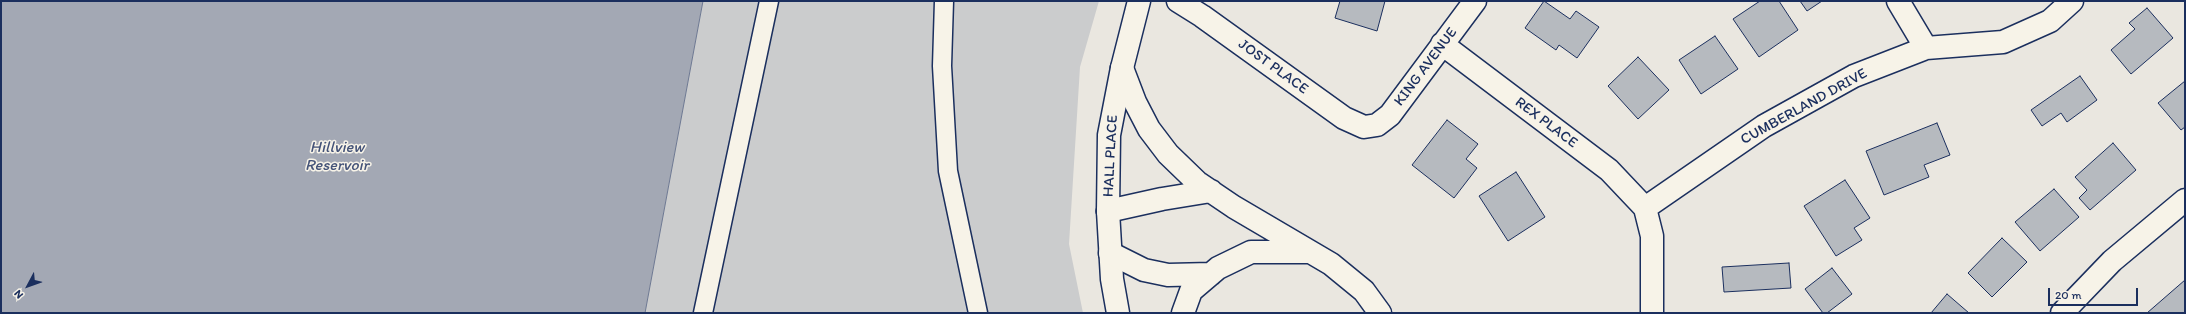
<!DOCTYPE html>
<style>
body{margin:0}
#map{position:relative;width:2186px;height:314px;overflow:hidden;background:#eae7e0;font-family:Itim,sans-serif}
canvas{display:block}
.frame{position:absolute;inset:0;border:2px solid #1b2f5e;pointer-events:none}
.north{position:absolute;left:8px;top:266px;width:40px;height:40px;-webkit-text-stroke:3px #f7f3e8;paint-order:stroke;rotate:229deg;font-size:11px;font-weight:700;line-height:16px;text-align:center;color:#1b2f5e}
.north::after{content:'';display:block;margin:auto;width:14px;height:18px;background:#1b2f5e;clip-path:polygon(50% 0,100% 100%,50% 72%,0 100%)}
.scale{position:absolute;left:2048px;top:288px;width:90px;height:18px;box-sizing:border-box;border:2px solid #1b2f5e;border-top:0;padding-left:5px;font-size:12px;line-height:14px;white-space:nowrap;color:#1b2f5e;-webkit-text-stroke:3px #f7f3e8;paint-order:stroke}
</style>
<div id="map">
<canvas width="2186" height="314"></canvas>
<div class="frame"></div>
<div class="north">N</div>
<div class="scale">20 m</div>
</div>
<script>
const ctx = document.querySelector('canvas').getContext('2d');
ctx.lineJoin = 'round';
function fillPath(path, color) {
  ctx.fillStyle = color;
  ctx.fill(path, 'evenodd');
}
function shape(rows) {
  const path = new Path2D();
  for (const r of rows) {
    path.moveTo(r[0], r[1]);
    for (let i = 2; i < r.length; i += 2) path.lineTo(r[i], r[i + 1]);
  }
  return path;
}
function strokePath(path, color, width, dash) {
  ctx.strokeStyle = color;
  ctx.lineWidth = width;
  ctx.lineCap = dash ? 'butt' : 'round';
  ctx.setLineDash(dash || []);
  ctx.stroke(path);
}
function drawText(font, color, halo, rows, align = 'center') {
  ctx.font = font + ' Itim,sans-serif';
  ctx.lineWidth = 3;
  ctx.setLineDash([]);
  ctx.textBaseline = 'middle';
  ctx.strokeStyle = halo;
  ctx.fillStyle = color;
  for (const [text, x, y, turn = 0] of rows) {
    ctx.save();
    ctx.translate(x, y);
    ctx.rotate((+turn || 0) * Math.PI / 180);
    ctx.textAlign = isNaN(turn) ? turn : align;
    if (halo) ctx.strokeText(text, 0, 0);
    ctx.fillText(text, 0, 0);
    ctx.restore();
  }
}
fillPath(shape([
 [703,1,1099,1,1080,67,1069,244,1083,313,645,313]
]), '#cbcccd');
const water = shape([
 [1,1,703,1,645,313,1,313,1,1]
]);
fillPath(water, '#a3a8b4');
strokePath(water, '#6d7892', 1);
const building = shape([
 [1340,1,1385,1,1377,31,1335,18,1340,1],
 [1544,1,1570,19,1576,11,1599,27,1577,58,1559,45,1556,50,1525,28,1544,1],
 [1760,1,1779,1,1798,30,1759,57,1733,19,1760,1],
 [1800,1,1822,1,1807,11,1800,1],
 [2147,8,2173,38,2131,74,2111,50,2135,29,2129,23,2147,8],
 [1715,36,1738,69,1701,94,1679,60,1715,36],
 [1638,57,1669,90,1638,119,1608,86,1638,57],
 [2080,76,2097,100,2067,122,2061,113,2042,126,2031,110,2080,76],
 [2185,81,2185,127,2181,130,2158,103,2185,81],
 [1447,120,1478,144,1466,159,1477,168,1454,198,1412,165,1447,120],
 [1937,123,1950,155,1924,165,1929,177,1884,195,1866,151,1937,123],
 [2113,143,2136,170,2090,210,2079,198,2087,190,2075,177,2113,143],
 [1516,172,1545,217,1508,241,1479,196,1516,172],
 [1845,180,1870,218,1854,228,1862,240,1836,256,1804,206,1845,180],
 [2054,189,2079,217,2040,251,2015,222,2054,189],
 [2002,238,2027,262,1992,297,1968,273,2002,238],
 [1789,263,1791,288,1724,292,1722,267,1789,263],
 [1832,268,1852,294,1827,313,1823,313,1805,289,1832,268],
 [2185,280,2185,313,2147,313,2185,280],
 [1947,294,1969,313,1931,313,1947,294]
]);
fillPath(building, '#b6babf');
strokePath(building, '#1b2f5e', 1);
const service = shape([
 [944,1,942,66,948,171,978,313],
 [703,313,769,1]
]);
const minor = shape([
 [1178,1,1202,16,1344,118,1364,127,1377,125,1390,115,1475,1],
 [1898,1,1926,48],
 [1442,44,1609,170,1645,208],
 [1645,208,1764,126,1854,76,1926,48,2003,42,2050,21,2072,1],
 [1645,208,1652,236,1652,313],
 [1108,211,1109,135,1122,68,1139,1],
 [2062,313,2112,261,2185,200]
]);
const tertiary = shape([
 [1108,211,1112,279,1118,313]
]);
const secondary = shape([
 [1122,68,1135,102,1149,129,1168,154,1197,182,1234,207,1331,264,1364,291,1380,313],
 [1108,211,1162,199,1211,191],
 [1110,253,1144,270,1168,275,1211,274],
 [1183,313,1191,291,1218,268,1251,252,1308,252]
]);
strokePath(service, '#1b2f5e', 21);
strokePath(minor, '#1b2f5e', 25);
strokePath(tertiary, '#1b2f5e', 25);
strokePath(secondary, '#1b2f5e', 25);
strokePath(service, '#f7f3e8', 18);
strokePath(minor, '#f7f3e8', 22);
strokePath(tertiary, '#f7f3e8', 22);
strokePath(secondary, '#f7f3e8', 22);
drawText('15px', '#1b2f5e', '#f7f3e8', [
 ["JOST PLACE",1273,67,36],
 ["KING AVENUE",1426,67,-53],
 ["CUMBERLAND DRIVE",1804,107,-29],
 ["REX PLACE",1546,123,37],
 ["HALL PLACE",1111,156,-87]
]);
drawText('italic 16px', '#445378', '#f7f3e8', [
 ["Hillview",337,148],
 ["Reservoir",337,166]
]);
</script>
